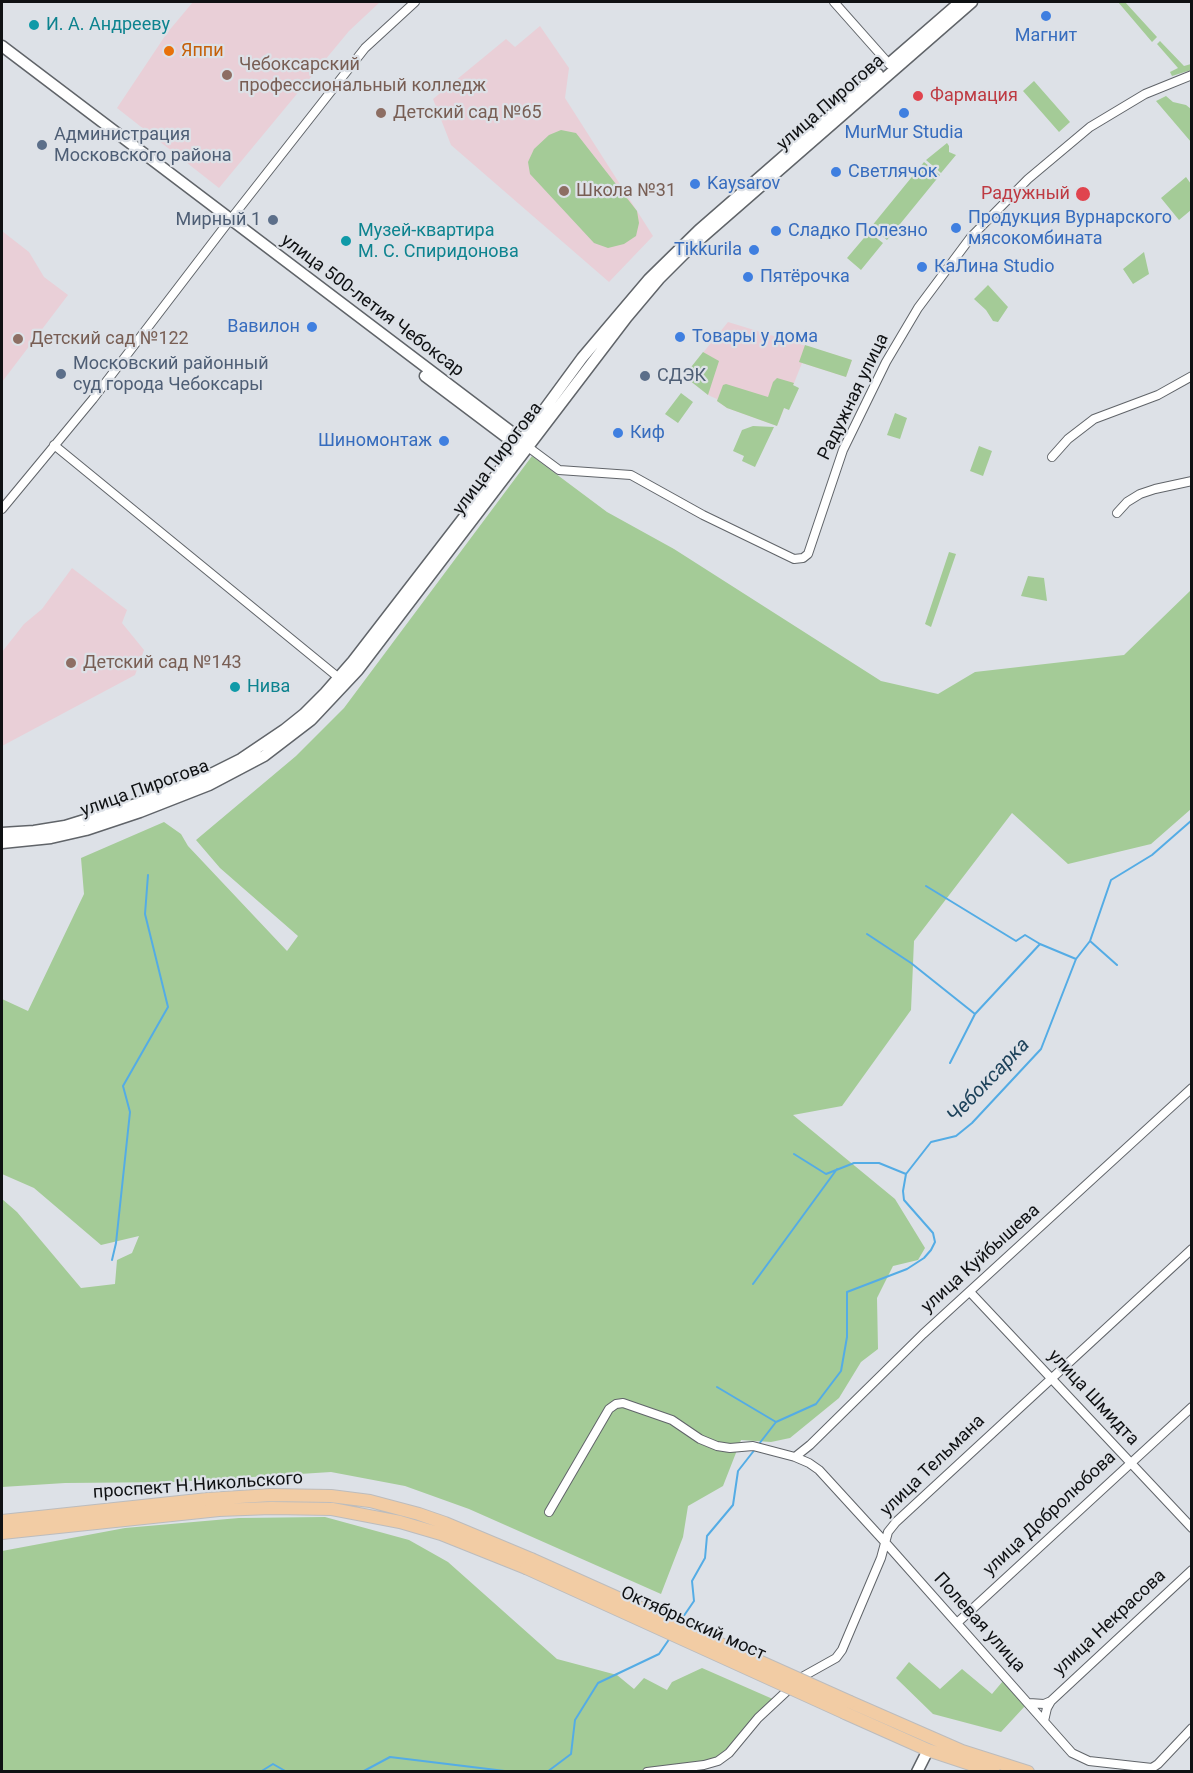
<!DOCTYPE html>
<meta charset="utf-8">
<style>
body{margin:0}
#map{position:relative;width:1193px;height:1773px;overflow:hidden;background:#dde1e7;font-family:Roboto,sans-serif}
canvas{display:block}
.frame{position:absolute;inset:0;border:3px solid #0f1113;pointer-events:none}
</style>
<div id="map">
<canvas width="1193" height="1773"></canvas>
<div class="frame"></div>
</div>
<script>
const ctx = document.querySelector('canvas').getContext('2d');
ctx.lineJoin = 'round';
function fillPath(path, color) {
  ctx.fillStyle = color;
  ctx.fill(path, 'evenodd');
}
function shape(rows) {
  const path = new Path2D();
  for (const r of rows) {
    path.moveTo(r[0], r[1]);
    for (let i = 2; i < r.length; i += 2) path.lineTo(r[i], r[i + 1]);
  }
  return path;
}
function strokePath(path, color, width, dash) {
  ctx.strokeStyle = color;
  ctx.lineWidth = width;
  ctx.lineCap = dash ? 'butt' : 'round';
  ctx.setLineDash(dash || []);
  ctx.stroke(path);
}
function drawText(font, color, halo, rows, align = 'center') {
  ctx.font = font + ' Roboto,sans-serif';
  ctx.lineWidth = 4.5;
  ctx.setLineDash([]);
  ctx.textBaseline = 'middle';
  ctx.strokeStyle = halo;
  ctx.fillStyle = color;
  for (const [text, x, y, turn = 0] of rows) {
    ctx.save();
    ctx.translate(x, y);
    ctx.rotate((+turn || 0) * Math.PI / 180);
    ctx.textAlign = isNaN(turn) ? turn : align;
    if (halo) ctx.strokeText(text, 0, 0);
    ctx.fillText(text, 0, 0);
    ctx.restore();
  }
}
fillPath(shape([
 [193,2,380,2,349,31,219,188,117,108,167,33],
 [540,26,569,68,565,98,653,236,609,282,451,145,433,99,506,39,515,47],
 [2,231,29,252,44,277,68,295,2,382],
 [728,322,852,360,846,377,802,363,777,426,727,408,717,401,717,399,710,396,684,376],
 [72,568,127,610,122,623,144,650,135,675,2,746,2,652,24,624,42,609]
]), '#e9cfd7');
fillPath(shape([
 [1118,2,1125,2,1157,37,1152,42],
 [1160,41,1184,66,1191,64,1191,70,1172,76,1170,72,1178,68,1157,44],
 [1034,81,1070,122,1059,132,1023,91],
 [1166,96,1173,102,1186,105,1191,109,1191,142,1156,101],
 [561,130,576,133,637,211,639,223,636,236,624,244,608,248,594,243,530,174,528,162,534,149,549,135],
 [947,143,949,146,949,152,956,155,941,173,926,160],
 [924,162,940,175,887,240,871,227],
 [1186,177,1191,184,1191,210,1179,220,1161,198],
 [869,232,883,243,861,270,847,258],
 [1144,252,1149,274,1133,284,1123,269],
 [988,285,1008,307,998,322,993,321,986,310,974,299],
 [805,345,852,360,846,377,799,362],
 [703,352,719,361,708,395,684,376],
 [777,378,794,383,793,385,799,388,789,410,784,408,777,426,727,408,717,401,723,385,726,384,768,397,773,382],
 [681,393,693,402,678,423,665,414],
 [895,413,907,418,900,439,887,435],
 [753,426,774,427,755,467,742,461,744,456,733,451,742,430],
 [979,446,992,451,983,476,970,471],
 [532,456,607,512,674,549,881,681,938,694,975,672,1124,655,1191,590,1191,809,1151,844,1068,864,1012,813,914,941,911,1010,842,1106,793,1115,895,1199,925,1248,918,1260,893,1266,877,1298,878,1349,861,1362,839,1398,790,1438,771,1442,741,1440,723,1486,688,1506,683,1537,661,1594,469,1509,405,1486,331,1472,174,1482,65,1483,2,1487,2,1199,17,1212,81,1288,115,1284,117,1260,132,1253,139,1236,101,1245,34,1188,2,1174,2,999,28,1011,84,894,81,858,164,822,181,834,188,846,287,951,298,936,220,868,196,840,296,756,344,708],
 [949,552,956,554,931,627,925,624],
 [1028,576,1044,578,1047,601,1021,596],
 [325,1517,409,1540,448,1562,557,1659,617,1675,634,1689,644,1678,667,1690,672,1682,702,1668,775,1700,718,1761,647,1771,2,1772,2,1551,125,1528,239,1518],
 [909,1662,940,1689,962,1669,992,1694,1003,1681,1025,1706,1001,1732,933,1714,896,1678]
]), '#a4cb97');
strokePath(shape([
 [926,886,1016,941,1025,935,1040,944],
 [867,934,911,963,975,1014],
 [1090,941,1117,965],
 [950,1063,975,1014,1040,944,1076,959],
 [794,1154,826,1174,854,1163,879,1163,906,1174],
 [112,1260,116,1243,130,1112,123,1086,168,1007,145,914,148,875],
 [753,1284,837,1169],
 [717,1387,776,1422],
 [759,1444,776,1422,816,1404,841,1371,847,1337,847,1292,907,1269,924,1258,931,1250,935,1242,933,1233,904,1200,903,1191,906,1174,931,1142,956,1136,972,1123,1041,1049,1076,959,1090,941,1111,880,1152,855,1192,820],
 [681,1620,694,1601,692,1581,705,1558,707,1536,733,1505,738,1471,756,1448],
 [260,1772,273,1764,287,1772],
 [362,1772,390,1757,513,1772],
 [547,1772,571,1754,575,1720,598,1683,659,1654,670,1638]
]), '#54ace5', 2);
const minor = shape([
 [834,2,889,64],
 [230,220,365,48,415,2],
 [54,445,339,678],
 [528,447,559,470,631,475,703,515,794,559,803,558,808,554,843,450,886,362,918,308,971,237,1028,179,1090,127,1145,94,1192,75],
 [1052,457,1068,439,1094,419,1158,395,1192,376],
 [2,509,93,399,226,225],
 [1117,513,1127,502,1140,494,1155,489,1192,481],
 [970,1292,1192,1528],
 [795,1457,810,1445,923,1334,1192,1088],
 [549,1512,609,1409,616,1404,623,1403,672,1420,700,1439,717,1446,730,1448,753,1446,795,1457,809,1463,819,1470,884,1541,1072,1753,1089,1761,1152,1768,1158,1764,1192,1728],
 [957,1623,1192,1407],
 [1051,1701,1192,1570],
 [1029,1703,1044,1704,1051,1701,1047,1708,1044,1721],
 [647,1772,704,1765,718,1761,729,1753,758,1718,802,1677,836,1658,842,1650,881,1558,888,1532,896,1522,1192,1249]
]);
const tertiary = shape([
 [2,46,522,440],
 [425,376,518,446]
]);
const secondary = shape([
 [892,61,960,2],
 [2,833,34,831,65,826,136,804,205,777,241,759,284,730,304,714,325,693,353,661,488,486,582,358,649,279,699,230,878,74],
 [2,843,51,838,86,830,140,812,209,785,264,756,311,720,358,670,627,317,659,279,691,247,972,2],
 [917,1772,928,1750]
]);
const primary = shape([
 [2,1521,208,1499,271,1495,331,1496,370,1501,419,1514,445,1523,531,1559],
 [2,1533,219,1510,271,1508,332,1509,400,1522,441,1534,526,1568],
 [850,1702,962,1751,1028,1772],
 [845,1713,928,1750,994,1772]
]);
strokePath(minor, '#606469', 10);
strokePath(tertiary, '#606469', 13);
strokePath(secondary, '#606469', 13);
strokePath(primary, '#bcbcbd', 14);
strokePath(minor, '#fff', 8);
strokePath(tertiary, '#fff', 10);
strokePath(secondary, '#fff', 10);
strokePath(primary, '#f2cca4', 12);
const primaryBridge = shape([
 [531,1559,850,1702],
 [526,1568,845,1713]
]);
strokePath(primaryBridge, '#bcbcbd', 14, []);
strokePath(primaryBridge, '#f2cca4', 12);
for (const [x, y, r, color] of [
 [1046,16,6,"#3f7fe0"],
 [34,25,6,"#0f9aa8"],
 [169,51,6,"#e8710a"],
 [227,75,6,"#8d6e63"],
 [918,96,6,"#e0444e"],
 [381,113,6,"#8d6e63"],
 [904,113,6,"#3f7fe0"],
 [42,145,6,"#5c6f8a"],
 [836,172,6,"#3f7fe0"],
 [695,184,6,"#3f7fe0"],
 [564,191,6,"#8d6e63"],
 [1083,194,8,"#e0444e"],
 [273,220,6,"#5c6f8a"],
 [956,228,6,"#3f7fe0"],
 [776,231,6,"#3f7fe0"],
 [346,241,6,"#0f9aa8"],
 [754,250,6,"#3f7fe0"],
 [922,267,6,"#3f7fe0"],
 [748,277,6,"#3f7fe0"],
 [312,327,6,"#3f7fe0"],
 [680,337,6,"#3f7fe0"],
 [18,339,6,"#8d6e63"],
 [61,374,6,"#5c6f8a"],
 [645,376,6,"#5c6f8a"],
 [618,433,6,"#3f7fe0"],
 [444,441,6,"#3f7fe0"],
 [71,663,6,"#8d6e63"],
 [235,687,6,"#0f9aa8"]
]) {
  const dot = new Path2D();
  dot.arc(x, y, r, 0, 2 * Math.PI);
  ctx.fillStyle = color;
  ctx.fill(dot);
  strokePath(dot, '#dde1e7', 2);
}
drawText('18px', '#0d838f', '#dde1e7', [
 ["И. А. Андрееву",46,25],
 ["Музей-квартира",358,231],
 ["М. С. Спиридонова",358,252],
 ["Нива",247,687]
], 'left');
drawText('18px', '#366cbe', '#dde1e7', [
 ["Магнит",1046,36,"center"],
 ["MurMur Studia",904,133,"center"],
 ["Светлячок",848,172],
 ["Kaysarov",707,184],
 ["Продукция Вурнарского",968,218],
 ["мясокомбината",968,239],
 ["Сладко Полезно",788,231],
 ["Tikkurila",742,250,"right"],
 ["КаЛина Studio",934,267],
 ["Пятёрочка",760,277],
 ["Вавилон",300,327,"right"],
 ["Товары у дома",692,337],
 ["Киф",630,433],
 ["Шиномонтаж",432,441,"right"]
], 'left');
drawText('18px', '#c56008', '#dde1e7', [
 ["Яппи",181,51]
], 'left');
drawText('18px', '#785e54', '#dde1e7', [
 ["Чебоксарский",239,65],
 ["профессиональный колледж",239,86],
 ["Детский сад №65",393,113],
 ["Школа №31",576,191],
 ["Детский сад №122",30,339],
 ["Детский сад №143",83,663]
], 'left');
drawText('18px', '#be3a42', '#dde1e7', [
 ["Фармация",930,96],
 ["Радужный",1070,194,"right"]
], 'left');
drawText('18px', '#0f1113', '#dde1e7', [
 ["улица Пирогова",831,103,-41],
 ["улица 500-летия Чебоксар",372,306,37],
 ["Радужная улица",854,397,-64],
 ["улица Пирогова",498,459,-53],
 ["улица Пирогова",145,789,-20],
 ["улица Куйбышева",981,1259,-42],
 ["улица Шмидта",1093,1398,47],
 ["улица Тельмана",933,1466,-44],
 ["проспект Н.Никольского",198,1486,-4],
 ["улица Добролюбова",1050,1514,-43],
 ["Полевая улица",979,1623,48],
 ["улица Некрасова",1110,1623,-43],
 ["Октябрьский мост",693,1624,24]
]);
drawText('18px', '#4e5e75', '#dde1e7', [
 ["Администрация",54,135],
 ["Московского района",54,156],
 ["Мирный 1",261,220,"right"],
 ["Московский районный",73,364],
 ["суд города Чебоксары",73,385],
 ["СДЭК",657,376]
], 'left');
drawText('italic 20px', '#1d425a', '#dde1e7', [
 ["Чебоксарка",989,1081,-46]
]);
</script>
